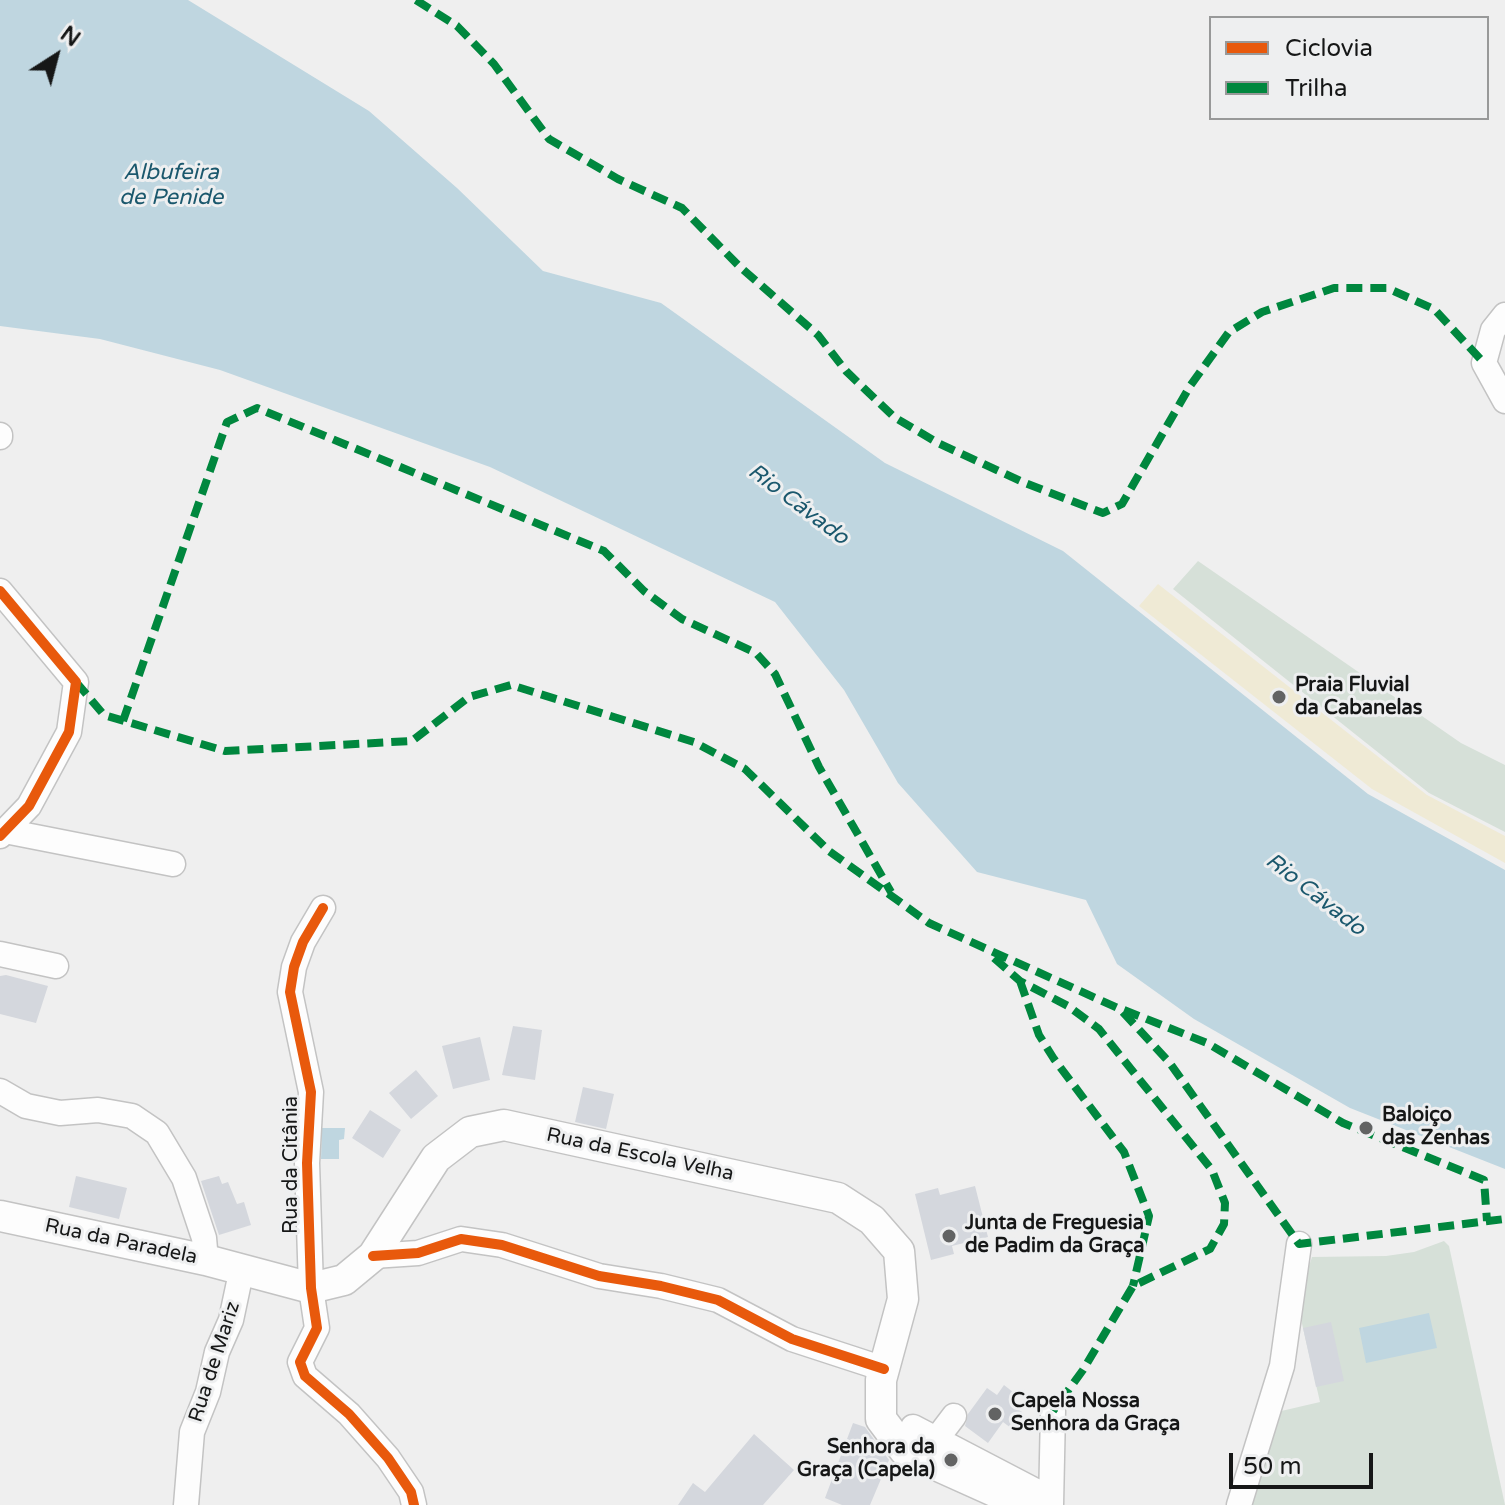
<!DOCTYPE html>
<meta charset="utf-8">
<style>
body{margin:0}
#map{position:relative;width:1505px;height:1505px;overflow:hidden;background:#efefef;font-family:"Varela Round",sans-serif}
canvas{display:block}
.legend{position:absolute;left:1209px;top:16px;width:280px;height:104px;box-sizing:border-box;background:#eeeff0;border:2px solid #989999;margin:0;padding:10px 14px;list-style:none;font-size:24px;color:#161717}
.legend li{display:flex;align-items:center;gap:16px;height:40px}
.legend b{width:40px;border:2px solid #989999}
.north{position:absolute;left:16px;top:16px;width:80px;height:80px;-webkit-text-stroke:6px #eeeff0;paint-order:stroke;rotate:36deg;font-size:22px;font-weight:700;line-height:32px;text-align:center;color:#161717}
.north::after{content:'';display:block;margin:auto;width:28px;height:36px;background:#161717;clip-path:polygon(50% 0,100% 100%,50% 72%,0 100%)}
.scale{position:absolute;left:1229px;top:1453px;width:144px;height:36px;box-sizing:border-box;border:4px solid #161717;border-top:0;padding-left:10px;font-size:24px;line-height:28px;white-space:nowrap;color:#161717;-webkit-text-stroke:6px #eeeff0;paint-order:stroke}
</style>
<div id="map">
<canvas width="1505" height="1505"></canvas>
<ul class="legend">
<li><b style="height:10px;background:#e8590c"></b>Ciclovia</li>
<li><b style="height:10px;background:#00873e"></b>Trilha</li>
</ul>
<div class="north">N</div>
<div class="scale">50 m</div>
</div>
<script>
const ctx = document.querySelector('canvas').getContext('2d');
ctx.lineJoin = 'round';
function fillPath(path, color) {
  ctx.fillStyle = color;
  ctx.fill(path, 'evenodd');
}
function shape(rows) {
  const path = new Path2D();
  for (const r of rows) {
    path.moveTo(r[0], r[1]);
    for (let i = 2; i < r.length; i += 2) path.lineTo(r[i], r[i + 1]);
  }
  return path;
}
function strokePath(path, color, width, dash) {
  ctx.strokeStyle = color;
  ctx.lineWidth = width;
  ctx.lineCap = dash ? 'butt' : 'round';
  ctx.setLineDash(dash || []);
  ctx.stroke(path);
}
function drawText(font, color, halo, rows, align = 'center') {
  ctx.font = font + ' "Varela Round",sans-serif';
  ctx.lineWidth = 6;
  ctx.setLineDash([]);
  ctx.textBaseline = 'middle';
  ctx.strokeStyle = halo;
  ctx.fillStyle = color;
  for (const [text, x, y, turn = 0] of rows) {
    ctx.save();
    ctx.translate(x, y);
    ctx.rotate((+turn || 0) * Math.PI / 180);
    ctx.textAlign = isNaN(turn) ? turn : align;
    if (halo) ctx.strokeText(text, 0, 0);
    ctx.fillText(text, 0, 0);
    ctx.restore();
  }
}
fillPath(shape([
 [1198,561,1461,743,1505,765,1505,832,1429,793,1173,589],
 [1444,1241,1449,1246,1505,1505,1250,1505,1277,1412,1320,1402,1297,1302,1312,1257,1386,1256,1414,1252]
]), '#d6e0d8');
fillPath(shape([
 [1158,584,1427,795,1505,836,1505,863,1372,789,1139,606]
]), '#efead5');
fillPath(shape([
 [0,0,188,0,369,111,457,188,543,271,661,303,885,463,1063,551,1368,794,1505,870,1505,1169,1350,1108,1194,1019,1117,964,1086,900,977,872,898,783,844,690,775,602,490,467,220,370,100,339,0,326],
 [322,1128,345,1128,344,1139,339,1140,339,1159,321,1159],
 [1429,1313,1437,1348,1366,1363,1359,1328]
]), '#bfd6e0');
fillPath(shape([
 [6,975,48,986,36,1023,0,1014,0,976],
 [513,1026,542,1030,535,1080,502,1075],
 [480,1037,490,1080,453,1089,442,1046],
 [416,1070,438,1096,411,1119,389,1093],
 [583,1087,614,1094,606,1129,575,1122],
 [370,1110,401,1130,383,1158,352,1138],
 [76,1176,127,1188,119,1219,69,1207],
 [219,1176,222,1184,228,1182,237,1204,244,1202,251,1225,219,1235,201,1181],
 [975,1186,988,1237,952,1246,954,1254,931,1260,915,1194,938,1188,940,1195],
 [1331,1322,1344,1381,1316,1387,1303,1328],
 [1004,1385,1018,1396,1012,1405,1022,1412,1011,1428,1003,1422,988,1443,965,1426,968,1414,987,1388,997,1395],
 [853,1423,865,1427,889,1460,870,1505,842,1505,825,1498],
 [754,1434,794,1470,763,1505,678,1505,693,1483,705,1492]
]), '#d4d7dd');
const minor = shape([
 [1505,315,1493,330,1484,363,1505,401],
 [0,435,0,437],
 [0,591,76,682,69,732,29,806,0,836],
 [5,831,173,864],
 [323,908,303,942,294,967,290,992,311,1092,307,1163,311,1288,317,1328,300,1362,305,1376,349,1414,388,1458,411,1492,414,1505],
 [0,954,56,966],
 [0,1091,26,1106,60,1113,98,1110,132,1116,157,1133,184,1178,204,1238,206,1260],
 [373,1256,418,1253,461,1239,502,1245,599,1276,661,1286,718,1300,792,1339,884,1369],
 [913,1427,1051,1499],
 [935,1441,954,1416],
 [186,1505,192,1432,208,1392,217,1352,231,1320,242,1268],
 [1051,1505,1053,1411],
 [1239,1505,1282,1366,1299,1244]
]);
const major = shape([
 [0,1216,206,1260,311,1288,344,1280,373,1256,436,1158,470,1132,504,1125,838,1198,872,1220,899,1251,903,1299,881,1380,881,1419,905,1451,1025,1505]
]);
strokePath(minor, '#c3c3c3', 27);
strokePath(major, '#c3c3c3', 33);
strokePath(minor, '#fdfdfd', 24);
strokePath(major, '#fdfdfd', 30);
strokePath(shape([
 [416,0,457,26,494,64,549,139,618,179,682,208,740,267,818,335,846,371,894,417,938,443,1025,483,1103,513,1122,504,1190,386,1229,332,1262,312,1334,288,1387,288,1434,309,1484,363],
 [76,682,104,715,225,751,412,741,469,697,511,685,694,742,745,769,829,851,929,923,1120,1009,1169,1062,1299,1244,1505,1219],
 [123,721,227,422,257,408,604,551,644,591,682,619,756,653,775,674,819,767,891,892],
 [994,958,1020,981,1068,1006,1099,1029,1212,1170,1225,1203,1224,1224,1210,1249,1133,1286,1083,1370,1053,1411],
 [1020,981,1039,1035,1054,1059,1124,1152,1149,1216,1133,1286],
 [1124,1010,1207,1043,1343,1123,1484,1180,1487,1221]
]), '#00873e', 8, [16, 8]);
strokePath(shape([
 [0,591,76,682,69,732,29,806,0,836],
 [323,908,303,942,294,967,290,992,311,1092,307,1163,311,1288,317,1328,300,1362,305,1376,349,1414,388,1458,411,1492,414,1505],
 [373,1256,418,1253,461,1239,502,1245,599,1276,661,1286,718,1300,792,1339,884,1369]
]), '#e8590c', 10);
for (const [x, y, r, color] of [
 [1279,697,8,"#626363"],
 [1366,1128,8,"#626363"],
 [949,1236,8,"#626363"],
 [995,1414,8,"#626363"],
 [951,1460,8,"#626363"]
]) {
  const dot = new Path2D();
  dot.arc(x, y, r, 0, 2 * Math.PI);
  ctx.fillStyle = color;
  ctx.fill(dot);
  strokePath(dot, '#eeeff0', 3);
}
drawText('bold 20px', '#161717', '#eeeff0', [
 ["Praia Fluvial",1295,686],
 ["da Cabanelas",1295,709],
 ["Baloiço",1382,1116],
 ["das Zenhas",1382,1139],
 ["Junta de Freguesia",965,1224],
 ["de Padim da Graça",965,1247],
 ["Capela Nossa",1011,1402],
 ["Senhora da Graça",1011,1425],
 ["Senhora da",935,1448,"right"],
 ["Graça (Capela)",935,1471,"right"]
], 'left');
drawText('20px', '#161717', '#eeeff0', [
 ["Rua da Escola Velha",640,1155,12],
 ["Rua da Citânia",292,1165,-90],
 ["Rua da Paradela",121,1242,12],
 ["Rua de Mariz",215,1362,-72]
]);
drawText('italic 22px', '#1b586d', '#eeeff0', [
 ["Albufeira",171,173],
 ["de Penide",171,198],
 ["Rio Cávado",798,505,37],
 ["Rio Cávado",1315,895,38]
]);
</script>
